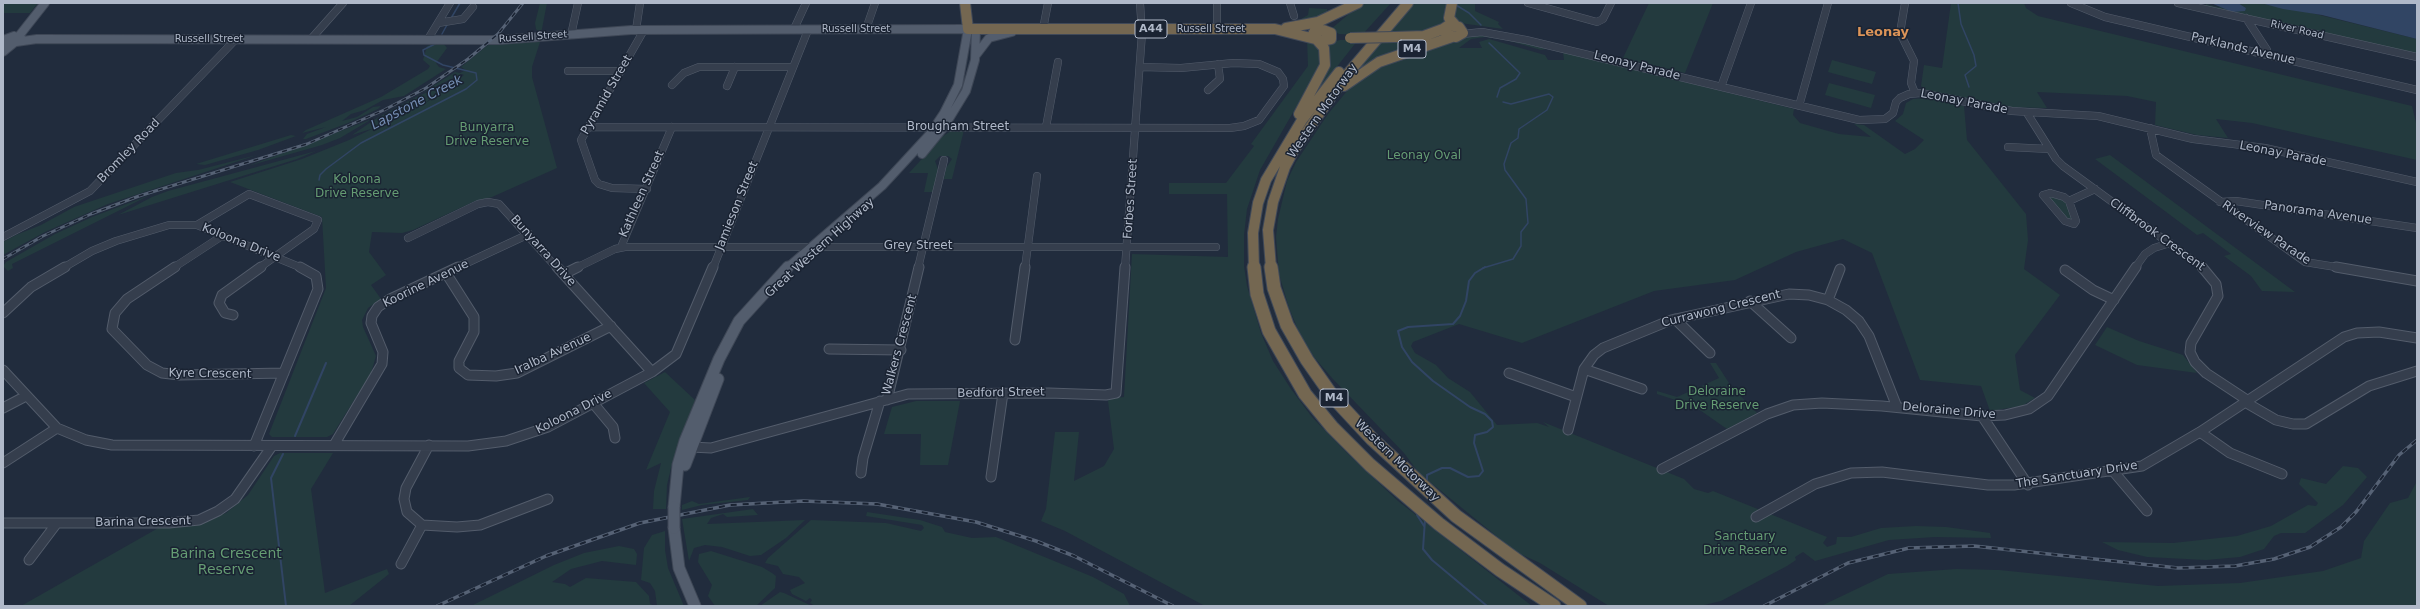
<!DOCTYPE html>
<style>
body{margin:0}
#map{position:relative;width:2420px;height:609px;overflow:hidden;background:#212c3d;font-family:"DejaVu Sans",sans-serif}
canvas{display:block}
.frame{position:absolute;inset:0;border:4px solid #b0b9c9;pointer-events:none}
</style>
<div id="map">
<canvas width="2420" height="609"></canvas>
<div class="frame"></div>
</div>
<script>
const ctx = document.querySelector('canvas').getContext('2d');
ctx.lineJoin = 'round';
function fillPath(path, color) {
  ctx.fillStyle = color;
  ctx.fill(path, 'evenodd');
}
function shape(rows) {
  const path = new Path2D();
  for (const r of rows) {
    path.moveTo(r[0], r[1]);
    for (let i = 2; i < r.length; i += 2) path.lineTo(r[i], r[i + 1]);
  }
  return path;
}
function strokePath(path, color, width, dash) {
  ctx.strokeStyle = color;
  ctx.lineWidth = width;
  ctx.lineCap = dash ? 'butt' : 'round';
  ctx.setLineDash(dash || []);
  ctx.stroke(path);
}
function drawText(font, color, halo, rows, align = 'center') {
  ctx.font = font + ' "DejaVu Sans",sans-serif';
  ctx.lineWidth = 3;
  ctx.setLineDash([]);
  ctx.textBaseline = 'middle';
  ctx.strokeStyle = halo;
  ctx.fillStyle = color;
  for (const [text, x, y, turn = 0] of rows) {
    ctx.save();
    ctx.translate(x, y);
    ctx.rotate((+turn || 0) * Math.PI / 180);
    ctx.textAlign = isNaN(turn) ? turn : align;
    if (halo) ctx.strokeText(text, 0, 0);
    ctx.fillText(text, 0, 0);
    ctx.restore();
  }
}
fillPath(shape([
 [3,3,38,3,30,13,3,13],
 [540,3,547,3,541,34,536,29,535,23],
 [1362,3,1391,3,1362,35,1339,34,1331,29],
 [1413,3,1448,3,1444,13,1447,21,1436,31,1384,36,1409,11],
 [1456,3,1475,3,1475,11,1499,22,1498,24,1503,29,1460,23,1454,16],
 [1649,3,1713,3,1685,73,1623,58],
 [1951,3,2024,3,2026,8,2038,16,2412,106,2417,127,2417,160,2252,123,2216,119,2228,138,2197,135,2155,125,2156,102,2127,96,2037,92,2047,108,2004,107,1925,90,1921,86,1924,65,1942,68],
 [2238,3,2261,3,2295,9,2417,39,2417,54,2206,6,2206,4,2218,7,2246,8],
 [1309,8,1327,9,1328,16,1296,22,1308,15],
 [1469,34,1489,34,1547,49,1541,50,1506,40,1485,37,1471,39,1459,48,1482,48,1479,42,1489,39,1545,55,1548,60,1564,60,1563,52,1794,109,1793,115,1800,123,1839,134,1871,137,1854,124,1864,125,1905,154,1915,149,1924,140,1895,121,1903,114,1906,103,1913,99,1926,98,1964,106,1967,140,2026,214,2028,240,2024,269,2060,295,2015,355,2020,390,2035,398,2022,406,1990,411,1981,386,1920,380,1872,253,1843,239,1796,252,1735,280,1654,291,1522,343,1459,324,1413,342,1411,346,1415,353,1436,365,1448,378,1470,392,1497,425,1537,423,1549,427,1543,422,1684,479,1694,489,1708,493,1713,491,1827,537,1823,543,1827,547,1836,544,1837,537,1851,537,1881,528,1916,526,1946,527,1990,533,1991,538,1935,537,1889,540,1815,561,1803,552,1795,557,1796,560,1787,566,1721,601,1700,606,1609,606,1540,563,1516,552,1419,473,1404,453,1332,378,1314,357,1299,332,1289,308,1279,274,1276,237,1278,219,1287,181,1296,162,1328,114,1352,85,1383,64],
 [1307,39,1318,45,1320,58,1319,67,1260,170,1247,209,1244,235,1244,266,1247,286,1261,333,1273,361,1291,389,1312,417,1348,454,1398,501,1532,606,1205,606,1065,531,1041,521,1046,509,1055,432,1079,432,1074,481,1104,466,1114,449,1108,401,1110,398,1124,397,1132,254,1228,257,1227,194,1169,194,1169,183,1226,183,1254,146,1251,144,1308,66],
 [1340,40,1358,40,1317,92,1315,92,1325,44],
 [1380,40,1431,41,1361,69,1357,68],
 [536,41,534,42,540,42,532,67,532,77,557,168,492,197,473,202,413,230,402,233,372,232,369,252,386,275,371,285,381,299,368,308,362,320,363,327,376,356,371,373,333,434,327,437,272,437,269,434,326,288,322,217,230,182,302,159,349,140,374,128,352,135,377,118,418,96,448,84,424,104,444,91,464,75,462,74,422,93,455,72,460,73,466,70,461,67,489,44],
 [439,43,444,44,447,48,436,63,439,67,446,69,404,96,383,100,365,110,351,114,342,121,357,117,373,107,381,106,378,109,348,123,306,139,303,139,307,134,326,127,302,133,306,130,381,97,428,69,430,66,423,60,427,46],
 [1832,60,1876,72,1872,84,1828,72],
 [1829,83,1875,95,1871,108,1825,95],
 [372,119,340,138,322,145,248,166],
 [952,130,964,130,952,179,944,179,946,168,952,159,948,156,940,156,935,161,938,169,933,192,924,192,928,173,909,173,942,137],
 [291,135,296,136,258,150,205,165,196,164],
 [316,151,297,159,118,215,152,197,168,191],
 [257,155,108,204,45,232,3,255,3,242,16,235,41,225,74,207,176,173,198,170],
 [2110,155,2295,292,2262,291,2251,276,2224,256,2231,254,2203,233,2197,235,2095,159],
 [150,195,12,264,13,268,8,271,3,266,6,262,55,234,92,217],
 [2048,196,2061,198,2066,203,2072,219,2066,219],
 [2107,327,2139,341,2183,355,2197,373,2137,365,2095,345],
 [1710,363,1716,363,1731,386,1757,413,1727,429,1694,406,1657,394,1657,391,1677,397,1719,378],
 [665,372,695,400,671,468,667,485,666,509,653,509,654,491,661,463,646,470,670,412,644,383],
 [916,401,960,401,948,465,920,465,921,434,884,434,892,407],
 [280,453,333,453,311,489,325,593,387,569,389,574,349,606,21,606,160,527,197,524,226,513,248,495,274,456],
 [2343,466,2358,468,2367,477,2343,505,2305,533,2281,533,2274,536,2264,549,2240,557,2206,560,2147,557,2118,550,2102,542,2173,543,2237,536,2271,526,2308,505,2316,506,2318,503,2299,484,2301,478,2326,484],
 [2417,481,2417,606,1821,606,1888,574,1956,569,1999,570,2158,586,2240,583,2323,571,2361,558,2364,541,2390,503,2408,498],
 [750,497,748,500,702,505,682,510,682,505,692,501,699,504],
 [753,509,758,515,727,517,723,514,711,518,707,524,805,520,786,538,761,555,750,556,722,547,705,545,694,548,689,561,682,519],
 [867,512,920,520,942,527,945,532,972,538,996,537,1093,577,1124,594,1130,606,815,606,810,603,812,600,810,598,806,601,792,594,790,590,805,583,799,577,783,574,778,566,765,563,768,558,811,520,886,523,921,531,924,528,922,525,866,516],
 [665,531,665,550,668,568,684,606,657,606,655,591,650,583,641,580,644,548,652,535],
 [619,546,634,549,637,554,636,565,602,561,571,569,552,582,565,584,570,587,586,578,636,582,649,596,650,604,655,606,471,606,554,565,584,553],
 [711,551,762,567,772,573,776,576,775,588,756,606,715,606,708,596,712,585,698,562,699,554],
 [780,592,784,593,812,606,760,606]
]), '#233a3e');
fillPath(shape([
 [2211,3,2238,3,2246,8,2245,11,2232,12],
 [2261,3,2417,3,2417,39,2322,15,2283,9]
]), '#314564');
strokePath(shape([
 [1958,3,1961,24,1974,55,1976,66,1965,75,1969,87],
 [1456,5,1469,13,1481,25],
 [450,20,460,3],
 [442,34,448,23],
 [1489,43,1520,73,1516,79,1500,88,1497,97],
 [319,180,320,175,326,169,361,143,466,89,477,80,476,73,443,65,424,55,423,50,437,43],
 [1483,268,1513,259,1521,246,1521,232,1528,223,1526,199,1505,170,1504,164,1511,143,1518,138,1519,129,1547,110,1553,97,1549,94,1511,104,1503,102]
]), '#314564', 1.5);
strokePath(shape([
 [295,436,326,363],
 [283,454,271,478,286,606],
 [1427,481,1427,475,1442,468,1450,468,1468,477,1479,476,1483,471,1474,443,1475,435,1487,432,1493,427,1492,421,1485,414,1470,407,1433,381,1412,362,1402,347,1398,331,1408,327,1453,324,1460,316,1466,301,1469,281,1475,273,1485,267],
 [1417,515,1424,526],
 [1425,520,1423,549,1432,560,1487,606]
]), '#314564', 2);
const minorFar1 = shape([
 [1217,3,1217,29],
 [1290,3,1294,16],
 [1528,3,1597,22,1603,19,1611,3],
 [1905,3,1900,33,1914,61,1911,83,1915,93],
 [2071,3,2105,17,2417,90],
 [2178,3,2417,57],
 [2246,18,2267,50,2267,55],
 [438,23,463,19,473,7],
 [794,29,806,3],
 [866,29,875,3],
 [1043,29,1048,3],
 [636,30,640,3],
 [644,30,581,140,595,180,599,184,612,188,647,189],
 [1462,34,1482,32,1526,40,1859,120,1885,119,1893,113,1896,102,1900,98,1909,94,1921,93,2012,111,2098,116,2193,139,2265,148,2417,182],
 [571,35,578,3],
 [311,39,343,3],
 [428,39,450,3],
 [568,71,621,71],
 [672,85,684,73,699,67,793,67],
 [727,86,735,67],
 [1721,87,1751,3],
 [1208,90,1220,79,1218,64],
 [1799,106,1828,3],
 [2027,113,2056,159,2063,166,2203,268],
 [588,127,1230,128,1244,126,1259,120,1284,86,1283,79,1278,72,1259,64,1233,63,1181,68,1140,67],
 [1046,127,1058,62],
 [2150,128,2156,155,2305,262,2342,268],
 [2008,147,2049,149],
 [2050,193,2064,197,2069,201,2076,221,2074,224,2065,221,2043,195,2050,193],
 [2069,201,2095,189],
 [2220,202,2236,201,2417,228],
 [197,225,249,194,318,220,314,229,259,268],
 [3,237,90,191,236,39],
 [408,238,478,204,488,202,499,204,557,268],
 [621,247,672,127],
 [63,268,92,251,116,241,169,225,197,225,302,268],
 [173,268,222,236],
 [456,268,529,234],
 [576,268,615,249,625,247,1216,247],
 [713,268,808,30],
 [918,268,944,160],
 [1025,268,1037,176],
 [1125,268,1142,33,1140,3],
 [2135,268,2145,254,2154,248,2170,243]
]);
const minor = shape([
 [175,267,127,299,115,313,112,329,147,365,162,373,179,375,284,373],
 [557,267,652,372],
 [2202,267,2216,284,2218,296,2191,343,2190,352,2195,362,2206,373,2247,400],
 [2336,267,2417,281],
 [2065,270,2093,290,2114,300],
 [446,273,474,317,474,332,459,361,459,368,468,375,496,376,517,373,611,326],
 [564,274,578,267],
 [1828,300,1840,269],
 [1750,301,1791,338],
 [3,313,31,287,65,267],
 [233,315,225,313,219,303,222,295,261,267],
 [1675,319,1710,353],
 [1015,340,1025,267],
 [829,349,901,350],
 [1584,369,1642,389],
 [3,370,57,428,86,440,112,445,468,446,506,441,548,427,652,372,676,354,713,267],
 [1509,373,1576,397],
 [887,400,919,267],
 [2245,402,2276,420,2293,424,2306,424,2369,386,2417,371],
 [593,403,613,427,615,438],
 [3,408,26,396],
 [1982,416,2028,485],
 [1568,430,1584,369,1594,355,1603,348,1671,320,1789,294,1809,295,1828,300,1846,310,1859,321,1869,336,1897,407],
 [2200,432,2230,453,2282,474],
 [334,445,382,364,383,352,371,323,372,316,378,307,390,299,458,267],
 [429,445,406,488,404,499,407,512,422,525,457,527,480,525,548,499],
 [254,446,318,289,316,276,300,267],
 [691,447,711,448,908,394,1049,393,1106,395,1116,393,1125,267],
 [3,463,57,428],
 [1662,469,1767,414,1793,405,1822,403,1882,406,1982,416,2005,415,2029,409,2048,396,2136,267],
 [2113,471,2147,511],
 [861,473,863,458,880,401],
 [991,477,1003,393],
 [1756,517,1815,484,1851,473,1882,472,1988,485,2014,485,2142,466,2200,432,2344,337,2357,333,2379,332,2417,338],
 [3,523,169,523,199,520,218,511,235,499,272,446],
 [29,560,57,523],
 [401,564,422,525]
]);
const majorFar1 = shape([
 [14,36,21,38,12,43,4,43,6,39,14,36],
 [19,36,45,3],
 [16,42,37,39,499,40,631,30,968,29,958,85,944,113,930,134,882,186,787,268],
 [3,52,14,43],
 [976,55,989,38,1012,32],
 [922,154,944,127,966,91,975,60,976,29]
]);
const major = shape([
 [685,465,718,379],
 [674,507,678,465,685,441,719,359,739,321,788,267],
 [674,528,679,568,695,606]
]);
const highwayFar1 = shape([
 [965,3,968,29,1275,29,1315,39],
 [1452,3,1449,18,1456,26],
 [1449,25,1459,27,1463,33,1456,37,1447,35,1443,29,1449,25],
 [1286,28,1318,22,1358,3],
 [1323,30,1331,33,1331,39,1321,41,1312,37,1314,32,1323,30],
 [1395,37,1424,36,1443,29],
 [1344,86,1379,62,1452,37],
 [1299,114,1325,65,1324,48,1317,40],
 [1254,268,1253,233,1258,203,1266,180,1302,120,1339,72],
 [1271,268,1268,230,1273,202,1285,167,1294,150,1345,77,1408,3]
]);
const highway = shape([
 [1254,267,1257,294,1269,331,1305,394,1332,427,1370,465,1439,524,1500,570,1554,606],
 [1271,267,1274,288,1287,325,1307,360,1333,397,1372,439,1456,516,1580,606]
]);
strokePath(minorFar1, '#535c6b', 8);
strokePath(minor, '#535c6b', 11);
strokePath(majorFar1, '#3e4756', 10);
strokePath(major, '#3e4756', 13);
strokePath(highwayFar1, '#404958', 12);
strokePath(highway, '#404958', 15);
strokePath(minorFar1, '#353e4d', 7);
strokePath(minor, '#353e4d', 9);
strokePath(majorFar1, '#535d6d', 8);
strokePath(major, '#535d6d', 11);
strokePath(highwayFar1, '#746751', 10);
strokePath(highway, '#746751', 13);
const railFar1 = shape([
 [3,259,43,236,91,214,139,196,307,144,384,110,426,88,468,59,498,34,523,3]
]);
const rail = shape([
 [437,606,546,556,640,523,730,505,803,501,877,504,976,522,1036,541,1074,556,1173,606],
 [1764,606,1848,563,1909,548,1974,546,2178,568,2235,566,2274,559,2310,547,2341,527,2356,512,2399,455,2417,440]
]);
strokePath(railFar1, '#566275', 3);
strokePath(rail, '#566275', 3.5);
strokePath(railFar1, '#1a2332', 1.5, [5]);
strokePath(rail, '#1a2332', 2, [6]);
const majorBridge = shape([
 [674,507,674,528]
]);
const highwayBridge = shape([
 [1350,38,1395,37]
]);
strokePath(majorBridge, '#3e4756', 13, []);
strokePath(highwayBridge, '#404958', 12, []);
strokePath(majorBridge, '#535d6d', 11);
strokePath(highwayBridge, '#746751', 10);
drawText('10px', '#b0b9c9', '#1a2332', [
 ["Russell Street",856,29],
 ["Russell Street",1211,29],
 ["River Road",2297,30,13],
 ["Russell Street",533,37,-4],
 ["Russell Street",209,39]
]);
for (const [x, y, w] of [
 [1151,29,32],
 [1412,49,28],
 [1334,398,28]
]) {
  const box = new Path2D();
  box.roundRect(x - w / 2, y - 9, w, 18, 3);
  ctx.fillStyle = '#1a2332';
  ctx.fill(box);
  strokePath(box, '#b0b9c9', 1);
}
drawText('bold 11px', '#b0b9c9', null, [
 ["A44",1151,29],
 ["M4",1412,49],
 ["M4",1334,398]
]);
drawText('12px', '#b0b9c9', '#1a2332', [
 ["Parklands Avenue",2243,49,13],
 ["Leonay Parade",1637,66,14],
 ["Pyramid Street",607,95,-60],
 ["Leonay Parade",1964,102,11],
 ["Western Motorway",1323,111,-55],
 ["Brougham Street",958,127],
 ["Bromley Road",129,151,-46],
 ["Leonay Parade",2283,154,11],
 ["Kathleen Street",642,194,-66],
 ["Forbes Street",1131,199,-86],
 ["Jamieson Street",737,206,-68],
 ["Panorama Avenue",2318,213,8],
 ["Riverview Parade",2266,233,34],
 ["Cliffbrook Crescent",2157,235,36],
 ["Koloona Drive",241,243,22],
 ["Grey Street",918,246],
 ["Great Western Highway",820,248,-42],
 ["Bunyarra Drive",543,251,48],
 ["Koorine Avenue",426,284,-26],
 ["Currawong Crescent",1721,309,-14],
 ["Walkers Crescent",900,345,-75],
 ["Iralba Avenue",553,354,-25],
 ["Kyre Crescent",210,374,1],
 ["Bedford Street",1001,393,-1],
 ["Deloraine Drive",1949,411,5],
 ["Koloona Drive",574,412,-27],
 ["Western Motorway",1397,461,44],
 ["The Sanctuary Drive",2077,475,-9],
 ["Barina Crescent",143,522,-1]
]);
drawText('12px', '#659c73', '#1a2332', [
 ["Bunyarra",487,128],
 ["Drive Reserve",487,142],
 ["Leonay Oval",1424,156],
 ["Koloona",357,180],
 ["Drive Reserve",357,194],
 ["Deloraine",1717,392],
 ["Drive Reserve",1717,406],
 ["Sanctuary",1745,537],
 ["Drive Reserve",1745,551]
]);
drawText('bold 13px', '#dc9458', '#1a2332', [
 ["Leonay",1883,33]
]);
drawText('italic 13px', '#758eb3', '#1a2332', [
 ["Lapstone Creek",417,103,-28]
]);
drawText('14px', '#659c73', '#1a2332', [
 ["Barina Crescent",226,554],
 ["Reserve",226,570]
]);
</script>
